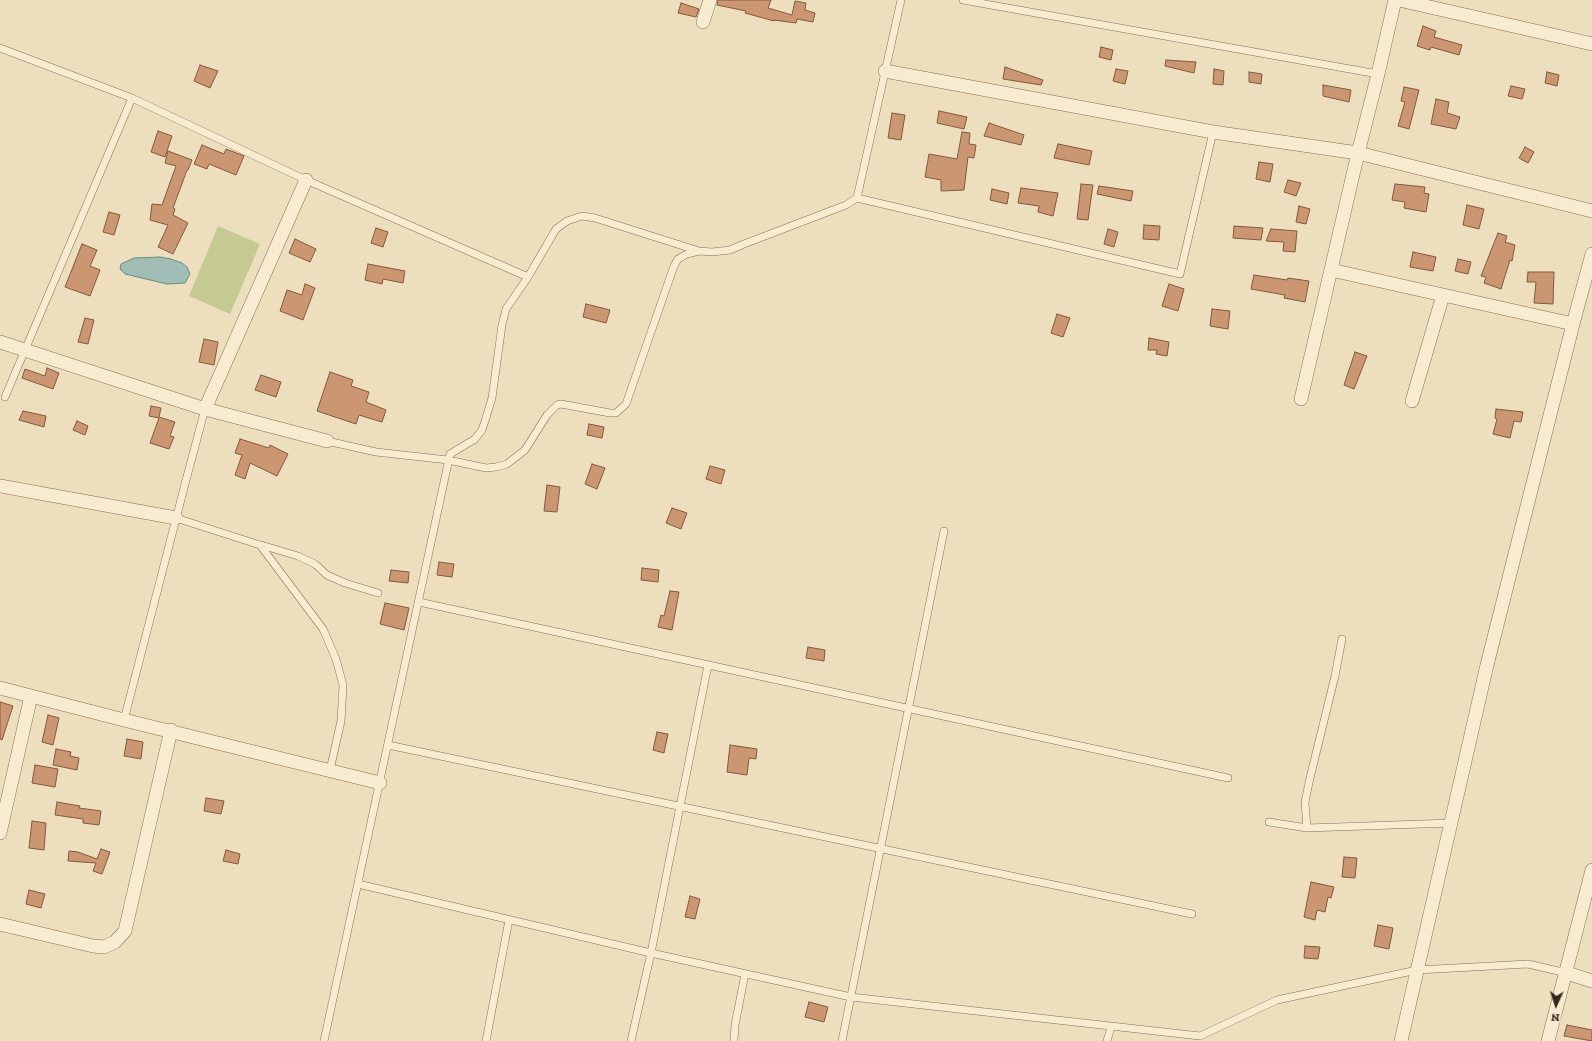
<!DOCTYPE html>
<style>
body{margin:0}
#map{position:relative;width:1592px;height:1041px;overflow:hidden;background:#eddfbd;font-family:"Zilla Slab",serif}
canvas{display:block}
.north{position:absolute;left:1536px;top:985px;width:40px;height:40px;-webkit-text-stroke:3px #f5e9cc;paint-order:stroke;rotate:183deg;font-size:11px;font-weight:700;line-height:16px;text-align:center;color:#34271b}
.north::after{content:'';display:block;margin:auto;width:14px;height:18px;background:#34271b;clip-path:polygon(50% 0,100% 100%,50% 72%,0 100%)}
</style>
<div id="map">
<canvas width="1592" height="1041"></canvas>
<div class="north">N</div>
</div>
<script>
const ctx = document.querySelector('canvas').getContext('2d');
ctx.lineJoin = 'round';
function fillPath(path, color) {
  ctx.fillStyle = color;
  ctx.fill(path, 'evenodd');
}
function shape(rows) {
  const path = new Path2D();
  for (const r of rows) {
    path.moveTo(r[0], r[1]);
    for (let i = 2; i < r.length; i += 2) path.lineTo(r[i], r[i + 1]);
  }
  return path;
}
function strokePath(path, color, width, dash) {
  ctx.strokeStyle = color;
  ctx.lineWidth = width;
  ctx.lineCap = dash ? 'butt' : 'round';
  ctx.setLineDash(dash || []);
  ctx.stroke(path);
}
fillPath(shape([
 [218,226,260,244,230,314,189,296]
]), '#c4ca92');
const water = shape([
 [160,257,171,259,182,263,187,267,190,274,185,283,167,284,125,274,120,269,121,264,134,258,160,257]
]);
fillPath(water, '#a1beb6');
strokePath(water, '#698b83', 1);
const building = shape([
 [718,0,771,0,768,8,792,15,795,1,806,3,805,10,815,13,813,22,797,19,796,23,774,20,774,21,745,13,746,11,717,5,718,0],
 [681,3,699,9,696,17,678,13,681,3],
 [1423,26,1436,31,1434,37,1462,45,1459,55,1431,47,1430,50,1417,46,1423,26],
 [1101,47,1113,50,1111,60,1099,57,1101,47],
 [1166,60,1196,62,1194,73,1165,66,1166,60],
 [200,65,218,71,210,88,194,81,200,65],
 [1005,67,1043,80,1041,85,1003,79,1005,67],
 [1116,69,1128,71,1125,84,1113,81,1116,69],
 [1214,69,1224,71,1223,85,1213,84,1214,69],
 [1249,72,1262,74,1261,84,1249,82,1249,72],
 [1547,72,1559,75,1557,86,1545,83,1547,72],
 [1323,85,1351,90,1349,102,1323,96,1323,85],
 [1511,86,1525,89,1522,99,1508,96,1511,86],
 [1404,87,1419,90,1409,129,1398,126,1405,102,1401,101,1404,87],
 [1436,99,1449,102,1447,113,1460,117,1456,129,1431,124,1436,99],
 [939,111,967,117,964,129,937,123,939,111],
 [892,113,905,115,901,140,888,138,892,113],
 [989,123,1024,135,1021,145,984,136,989,123],
 [158,131,172,136,165,157,151,152,158,131],
 [962,132,970,133,969,144,976,145,974,158,968,157,964,190,941,191,941,180,925,177,929,154,957,159,962,132],
 [1058,144,1092,151,1089,165,1054,158,1058,144],
 [202,145,224,154,226,149,244,156,236,175,209,164,207,169,194,164,202,145],
 [1525,147,1534,152,1528,163,1519,158,1525,147],
 [168,151,192,160,188,170,187,170,173,208,175,209,173,215,188,223,173,254,158,247,168,225,150,220,152,204,162,205,176,166,165,163,168,151],
 [1259,162,1273,164,1270,182,1256,179,1259,162],
 [1288,180,1301,183,1296,196,1284,192,1288,180],
 [1081,184,1093,185,1088,220,1077,219,1081,184],
 [1395,184,1425,187,1424,193,1429,194,1426,212,1404,208,1405,202,1392,200,1395,184],
 [1099,186,1133,191,1131,201,1097,194,1099,186],
 [1021,188,1058,193,1053,216,1038,212,1039,206,1018,203,1021,188],
 [992,189,1009,193,1007,204,990,200,992,189],
 [1467,205,1484,209,1479,229,1463,225,1467,205],
 [1299,206,1310,209,1306,224,1296,222,1299,206],
 [109,212,120,215,114,235,103,232,109,212],
 [1144,225,1160,226,1159,240,1143,239,1144,225],
 [1234,226,1263,228,1261,240,1233,238,1234,226],
 [376,228,388,232,383,247,371,243,376,228],
 [1108,229,1118,232,1114,247,1104,244,1108,229],
 [1271,229,1297,231,1295,252,1283,251,1284,242,1266,241,1271,229],
 [1498,233,1507,236,1505,242,1515,245,1512,261,1510,260,1501,289,1484,283,1486,277,1481,276,1498,233],
 [295,239,316,249,310,262,289,253,295,239],
 [82,244,97,250,90,266,100,270,90,296,65,287,82,244],
 [1413,252,1436,257,1433,271,1410,267,1413,252],
 [1458,259,1471,262,1468,274,1455,271,1458,259],
 [368,264,405,271,403,283,383,279,382,284,365,280,368,264],
 [1528,272,1554,272,1553,304,1534,303,1536,282,1527,282,1528,272],
 [1254,275,1287,280,1288,278,1309,281,1305,302,1284,298,1285,295,1251,289,1254,275],
 [305,284,315,288,303,320,280,311,287,290,302,295,305,284],
 [1169,284,1184,289,1178,311,1162,306,1169,284],
 [586,304,610,310,606,323,583,317,586,304],
 [1212,309,1230,311,1228,329,1210,326,1212,309],
 [1057,314,1070,318,1063,337,1051,333,1057,314],
 [85,318,94,320,88,344,78,342,85,318],
 [1149,338,1169,342,1167,356,1156,354,1157,350,1148,350,1149,338],
 [204,339,218,342,214,365,199,362,204,339],
 [1355,352,1367,356,1354,389,1344,385,1355,352],
 [47,368,59,373,53,389,22,378,25,369,45,376,47,368],
 [330,372,353,380,351,386,369,392,366,402,386,410,382,422,359,415,356,424,317,411,330,372],
 [261,375,281,382,276,397,255,390,261,375],
 [151,406,161,408,159,417,175,422,170,436,174,437,169,449,150,443,159,418,149,416,151,406],
 [1496,409,1523,412,1521,422,1514,421,1510,438,1493,434,1497,419,1495,418,1496,409],
 [23,411,46,416,44,427,19,420,23,411],
 [77,421,88,426,85,435,73,430,77,421],
 [589,424,604,427,602,438,587,435,589,424],
 [240,439,269,448,270,445,288,454,277,476,250,463,245,479,235,475,242,455,235,453,240,439],
 [592,464,605,468,597,489,585,484,592,464],
 [710,466,725,470,721,484,706,479,710,466],
 [547,485,560,487,557,512,544,511,547,485],
 [672,508,687,513,681,529,666,523,672,508],
 [439,562,454,564,452,577,437,575,439,562],
 [642,568,659,570,658,582,641,580,642,568],
 [391,570,409,572,408,583,389,581,391,570],
 [670,591,679,592,672,630,658,627,661,615,664,616,670,591],
 [385,603,409,608,404,630,380,624,385,603],
 [808,647,825,650,824,661,806,658,808,647],
 [0,702,13,706,2,740,0,739,0,702],
 [48,715,59,718,53,745,42,742,48,715],
 [657,732,668,734,664,753,653,750,657,732],
 [127,739,143,742,141,759,124,756,127,739],
 [730,745,757,749,756,759,749,758,747,775,727,772,730,745],
 [56,749,71,752,70,756,79,758,77,770,53,765,56,749],
 [35,765,58,769,55,787,32,783,35,765],
 [206,798,224,801,221,814,204,811,206,798],
 [57,802,80,806,79,808,101,811,99,825,83,823,83,819,55,815,57,802],
 [32,821,46,823,44,850,29,848,32,821],
 [101,849,110,852,102,874,93,871,96,863,68,861,69,851,78,852,97,859,101,849],
 [226,850,240,854,238,864,223,861,226,850],
 [1344,857,1357,858,1355,878,1342,877,1344,857],
 [1311,882,1334,887,1331,898,1328,897,1325,912,1317,910,1315,920,1304,917,1311,882],
 [29,890,45,894,41,908,26,904,29,890],
 [690,896,700,899,695,919,685,917,690,896],
 [1378,925,1393,928,1389,949,1374,946,1378,925],
 [1305,946,1320,947,1318,959,1304,958,1305,946],
 [809,1002,828,1007,824,1022,805,1017,809,1002],
 [1567,1025,1592,1030,1592,1041,1564,1036,1567,1025]
]);
fillPath(building, '#cb9773');
strokePath(building, '#83583d', 1);
const lane = shape([
 [963,0,1378,74],
 [0,48,132,98,306,180,528,277],
 [857,198,1180,274,1213,132],
 [5,397,132,98],
 [327,441,376,452,448,460,486,468,496,467,507,464,525,450,547,415,557,405,561,404,610,413,616,413,626,404,674,266,678,259,687,254,699,251],
 [176,518,260,545,323,629,336,659,343,685,341,721,330,770],
 [261,545,298,556,315,564,327,575,345,583,378,593],
 [419,602,1228,778],
 [124,720,185,484,205,409],
 [388,745,1192,914],
 [1269,822,1307,828,1451,823],
 [1307,828,1305,802,1310,778,1335,676,1342,639],
 [358,884,651,953,851,997,1200,1036,1277,1000,1417,970,1528,964,1567,973],
 [324,1041,450,454,475,439,482,430,485,421,492,398,502,325,506,309,528,277,556,229,567,221,582,216,595,218,699,251,712,252,730,250,744,244,846,205,857,198,901,0],
 [486,1041,509,920],
 [631,1041,651,953,708,665],
 [734,1041,735,1025,745,974],
 [842,1041,944,531],
 [1107,1041,1111,1027]
]);
const street = shape([
 [1399,0,1592,44],
 [703,22,710,0],
 [885,71,1213,132,1358,153,1592,211],
 [1331,270,1573,324],
 [0,342,205,409,306,180],
 [1301,399,1358,153,1378,74,1395,0],
 [1412,401,1443,295],
 [205,409,327,441],
 [0,486,176,518],
 [0,688,124,720,380,783],
 [0,833,31,696],
 [0,924,93,946,104,947,115,942,125,931,171,730],
 [1567,973,1592,981],
 [1401,1041,1487,665,1573,324,1592,254],
 [1548,1041,1592,870]
]);
strokePath(lane, '#856f56', 8);
strokePath(street, '#856f56', 14);
strokePath(lane, '#f8ecd0', 7);
strokePath(street, '#f8ecd0', 13);
</script>
